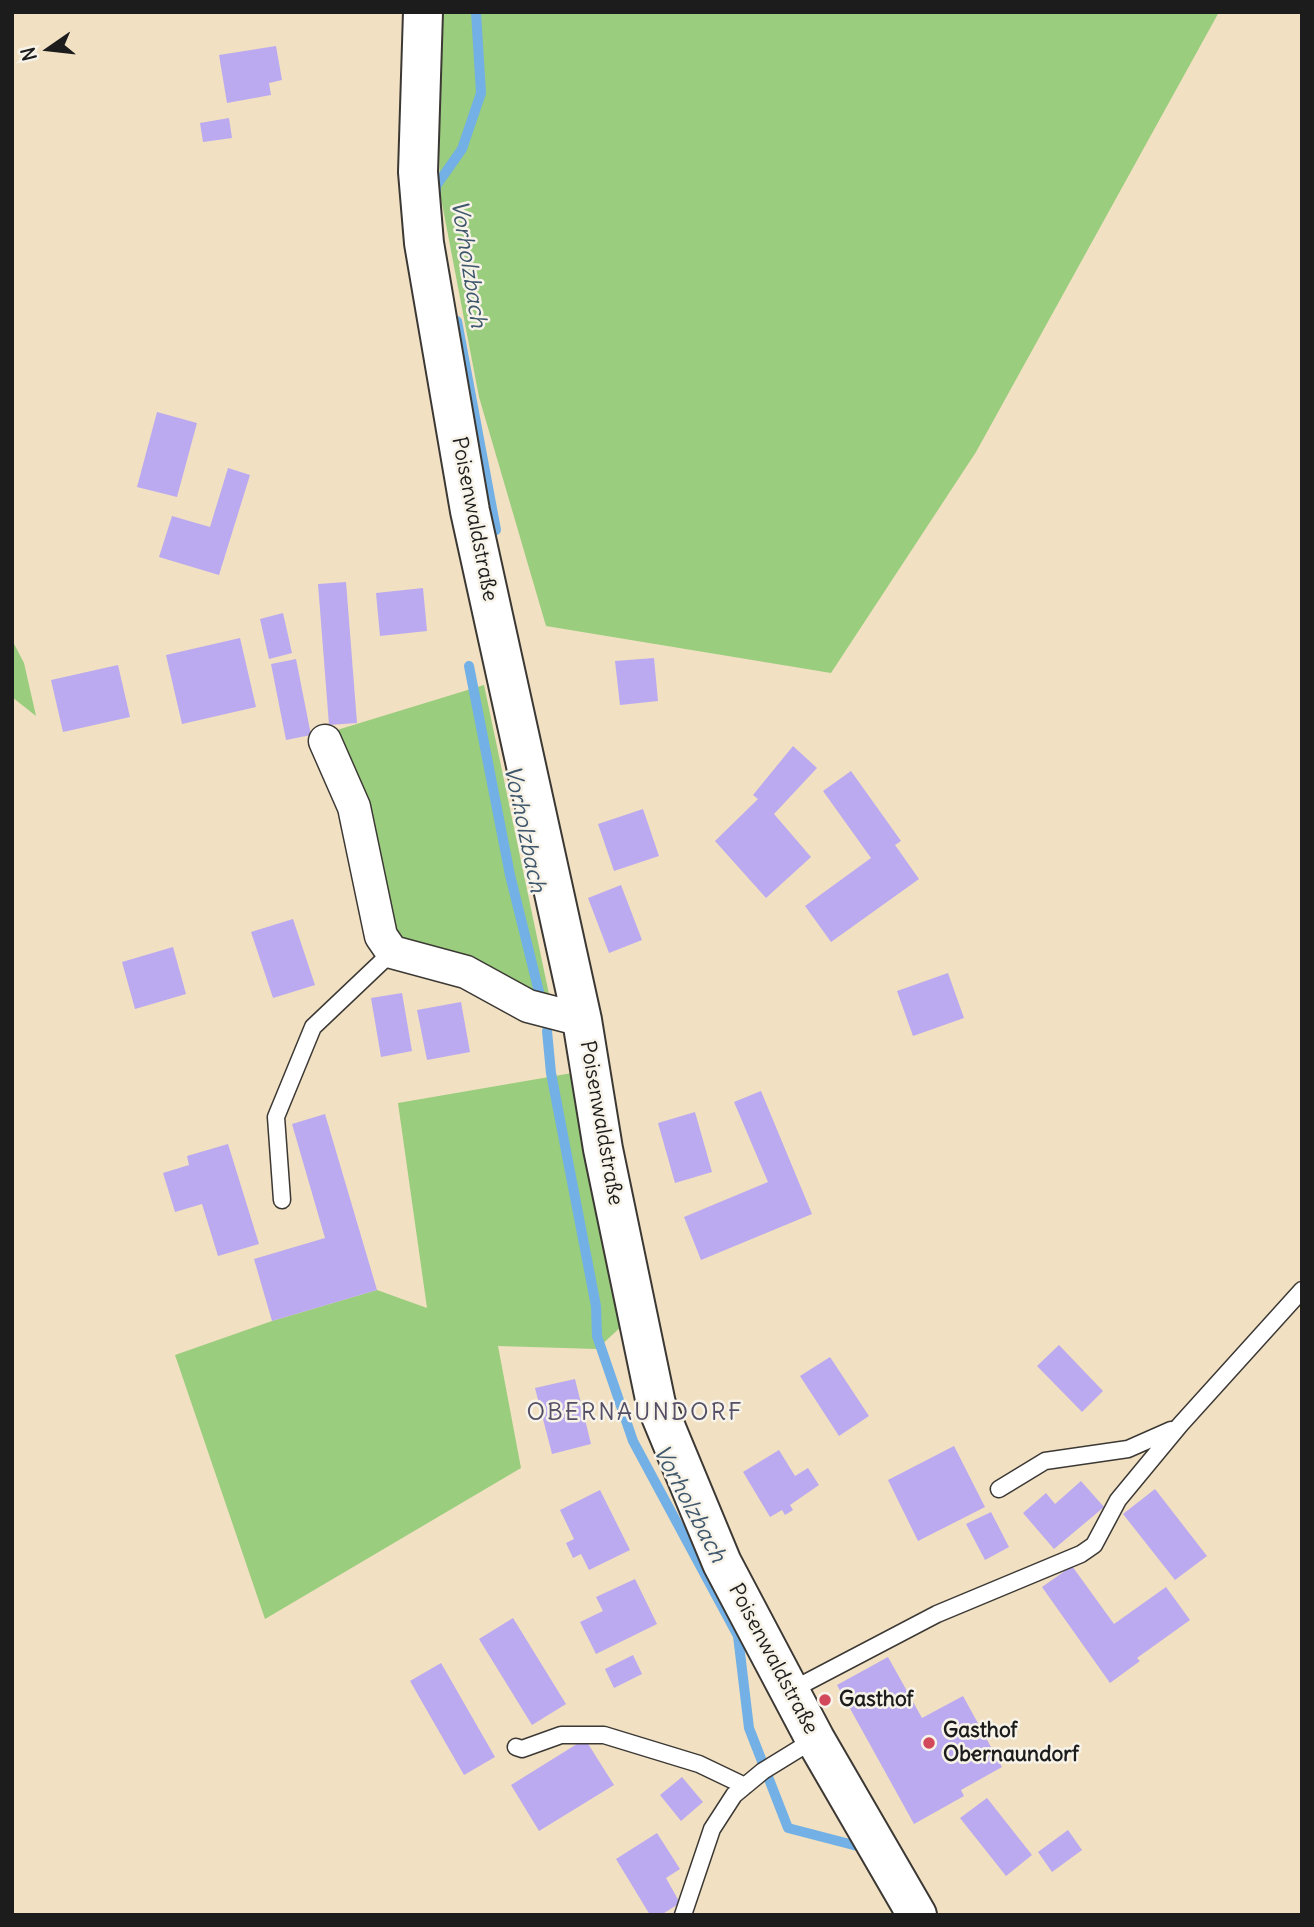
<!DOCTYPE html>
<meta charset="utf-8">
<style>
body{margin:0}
#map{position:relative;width:1314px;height:1927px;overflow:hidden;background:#f1e0c2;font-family:Delius,sans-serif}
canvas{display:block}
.frame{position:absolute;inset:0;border:14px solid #1c1c1c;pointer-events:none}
.north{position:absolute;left:14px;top:14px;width:70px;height:70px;-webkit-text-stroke:5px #f7f3e8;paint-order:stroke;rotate:256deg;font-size:19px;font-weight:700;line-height:28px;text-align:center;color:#1c1c1c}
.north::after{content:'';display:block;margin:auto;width:24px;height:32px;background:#1c1c1c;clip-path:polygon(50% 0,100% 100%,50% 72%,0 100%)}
</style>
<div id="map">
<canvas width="1314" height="1927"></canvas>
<div class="frame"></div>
<div class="north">N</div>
</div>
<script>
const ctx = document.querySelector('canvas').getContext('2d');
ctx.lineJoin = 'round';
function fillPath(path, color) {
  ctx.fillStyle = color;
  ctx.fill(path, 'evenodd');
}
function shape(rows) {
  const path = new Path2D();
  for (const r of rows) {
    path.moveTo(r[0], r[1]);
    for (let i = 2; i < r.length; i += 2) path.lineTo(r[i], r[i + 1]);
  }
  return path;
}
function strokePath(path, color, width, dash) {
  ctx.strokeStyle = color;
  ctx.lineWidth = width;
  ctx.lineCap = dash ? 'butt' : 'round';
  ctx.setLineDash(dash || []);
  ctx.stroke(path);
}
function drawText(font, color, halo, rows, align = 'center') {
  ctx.font = font + ' Delius,sans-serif';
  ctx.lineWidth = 5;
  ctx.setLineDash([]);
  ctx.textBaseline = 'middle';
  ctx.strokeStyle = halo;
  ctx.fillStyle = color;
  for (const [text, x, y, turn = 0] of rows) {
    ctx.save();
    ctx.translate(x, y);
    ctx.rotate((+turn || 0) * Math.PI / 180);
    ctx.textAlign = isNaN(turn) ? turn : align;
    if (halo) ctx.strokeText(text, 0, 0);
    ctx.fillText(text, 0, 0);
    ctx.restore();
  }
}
fillPath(shape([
 [436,12,1219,12,976,452,831,673,546,626,479,397,440,193],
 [12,640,24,663,36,716,12,697],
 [484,685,550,999,394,937,364,800,337,730],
 [578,1072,624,1324,597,1349,498,1346,521,1468,265,1619,175,1355,272,1321,377,1290,427,1308,398,1103]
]), '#9acd7e');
strokePath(shape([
 [436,192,436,186,462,149,481,93,476,12],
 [457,321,496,530],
 [469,666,510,875,541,1000],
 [547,1031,551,1073,596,1306,597,1336,633,1441,738,1636,749,1728,788,1828,865,1848]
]), '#72b0e5', 10);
fillPath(shape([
 [276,46,282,80,269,83,271,95,227,103,219,55],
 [229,118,232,138,203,142,200,123],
 [157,412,197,423,177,497,137,487],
 [228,468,250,475,219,575,159,557,172,516,210,527],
 [346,582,357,723,329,725,318,584],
 [423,588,427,631,380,636,376,593],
 [283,613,292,653,269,659,260,619],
 [240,638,256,707,182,724,166,655],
 [654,658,658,701,620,705,615,661],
 [296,659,311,735,286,740,271,664],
 [118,665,130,717,63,732,51,680],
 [793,746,817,768,774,814,811,857,766,898,715,841,758,799,753,795],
 [851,771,901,841,895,845,919,879,831,942,805,906,871,858,823,791],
 [643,809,659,856,614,871,598,824],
 [621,885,642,940,609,953,588,898],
 [293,919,315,985,273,998,251,932],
 [173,947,186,994,135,1009,122,962],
 [948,973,964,1018,913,1036,897,991],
 [402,993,412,1051,381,1057,371,998],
 [461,1002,470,1052,427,1060,417,1010],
 [761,1091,812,1214,701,1260,684,1217,768,1182,734,1102],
 [695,1112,712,1172,675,1183,658,1123],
 [325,1114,377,1290,272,1321,254,1259,325,1238,292,1124],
 [228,1144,259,1244,218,1256,202,1204,175,1212,163,1173,189,1165,187,1156],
 [1059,1345,1103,1391,1082,1412,1037,1366],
 [830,1357,869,1416,839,1436,800,1376],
 [575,1379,591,1444,552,1454,535,1388],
 [954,1446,985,1507,918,1541,888,1480],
 [779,1450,795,1476,808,1468,819,1485,790,1505,793,1510,785,1515,782,1510,770,1517,743,1472],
 [1081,1481,1104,1507,1054,1549,1023,1513,1046,1493,1055,1504],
 [1155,1489,1207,1556,1175,1580,1123,1514],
 [600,1490,630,1550,589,1570,581,1554,573,1558,566,1543,574,1539,560,1510],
 [991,1512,1009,1547,985,1560,966,1524],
 [1072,1566,1114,1624,1166,1587,1190,1620,1137,1658,1140,1661,1110,1683,1042,1587],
 [635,1579,657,1624,596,1654,580,1622,603,1611,596,1597],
 [513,1618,566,1704,532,1725,479,1639],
 [633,1655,642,1674,614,1688,605,1669],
 [888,1657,922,1718,963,1696,1002,1767,961,1790,964,1796,914,1824,837,1685],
 [441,1663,495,1757,464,1775,410,1681],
 [585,1739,614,1785,539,1831,511,1785],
 [682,1777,703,1802,681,1821,660,1795],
 [987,1798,1032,1855,1006,1876,960,1818],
 [1068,1830,1082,1850,1052,1872,1038,1852],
 [657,1833,680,1869,666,1878,680,1903,661,1915,650,1915,616,1859]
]), '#bbaaef');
const service = shape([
 [282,1200,276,1117,313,1027,392,952],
 [999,1489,1045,1461,1128,1449,1171,1430],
 [790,1691,937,1614,1081,1554,1094,1545,1118,1500,1180,1425,1302,1290],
 [516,1747,522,1749,561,1735,604,1735,699,1764,745,1786],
 [683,1915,712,1829,734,1795,763,1771,815,1739]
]);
const minor = shape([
 [325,741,354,807,381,936,392,952,466,972,528,1006,582,1020]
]);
const tertiary = shape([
 [423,12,418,172,424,243,470,511,582,1020,603,1149,656,1404,722,1563,815,1739,917,1915]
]);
strokePath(service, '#3c3935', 19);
strokePath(minor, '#3c3935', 35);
strokePath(tertiary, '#3c3935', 42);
strokePath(service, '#fff', 16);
strokePath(minor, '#fff', 32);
strokePath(tertiary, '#fff', 38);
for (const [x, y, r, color] of [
 [825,1700,7,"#d1495b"],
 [929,1743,7,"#d1495b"]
]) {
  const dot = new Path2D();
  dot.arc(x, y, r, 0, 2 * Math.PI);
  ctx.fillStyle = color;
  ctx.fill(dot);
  strokePath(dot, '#f7f3e8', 2.5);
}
drawText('21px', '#1c1c1c', '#f7f3e8', [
 ["Poisenwaldstraße",474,519,79],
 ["Poisenwaldstraße",601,1123,80],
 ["Poisenwaldstraße",773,1659,62]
]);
drawText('bold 21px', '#1c1c1c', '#f7f3e8', [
 ["Gasthof",839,1700],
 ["Gasthof",943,1731],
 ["Obernaundorf",943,1755]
], 'left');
drawText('italic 23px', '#3e576c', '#f7f3e8', [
 ["Vorholzbach",468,264,81],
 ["Vorholzbach",524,829,78],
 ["Vorholzbach",689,1504,62]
]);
ctx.letterSpacing = '2px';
drawText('24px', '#544e66', '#f7f3e8', [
 ["OBERNAUNDORF",635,1413]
]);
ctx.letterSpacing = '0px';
</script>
